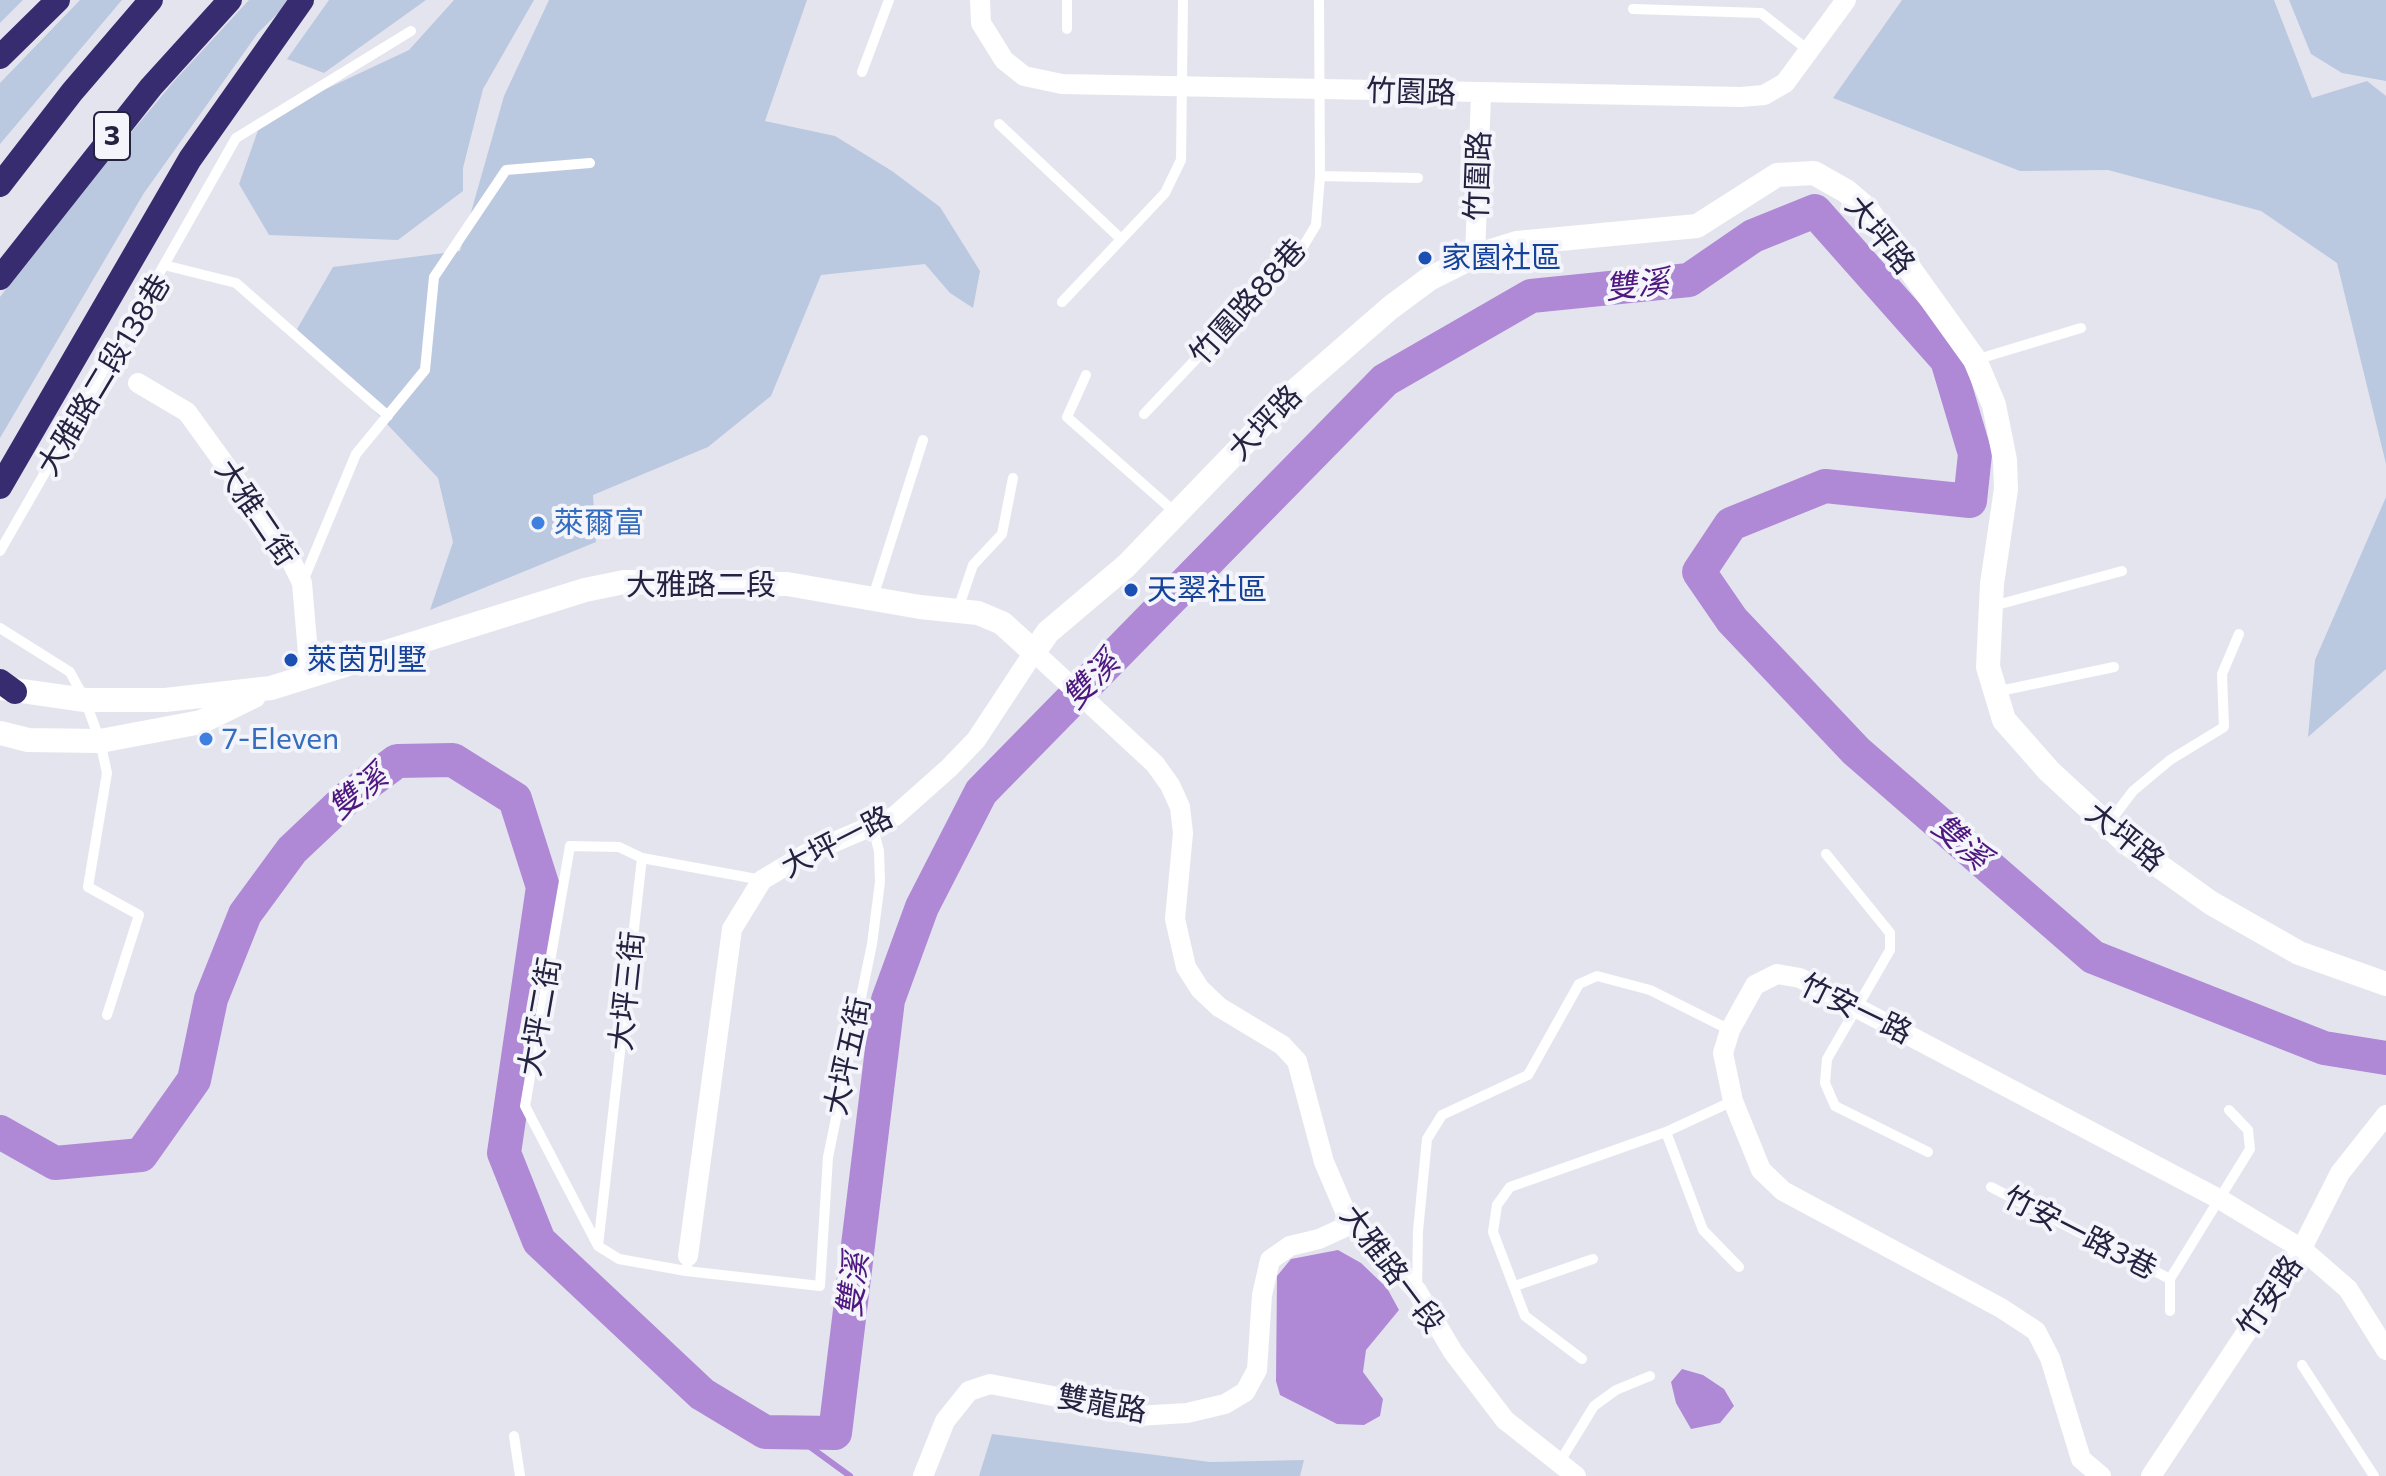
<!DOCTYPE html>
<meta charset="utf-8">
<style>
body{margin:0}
canvas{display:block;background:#e4e4ee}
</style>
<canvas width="2386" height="1476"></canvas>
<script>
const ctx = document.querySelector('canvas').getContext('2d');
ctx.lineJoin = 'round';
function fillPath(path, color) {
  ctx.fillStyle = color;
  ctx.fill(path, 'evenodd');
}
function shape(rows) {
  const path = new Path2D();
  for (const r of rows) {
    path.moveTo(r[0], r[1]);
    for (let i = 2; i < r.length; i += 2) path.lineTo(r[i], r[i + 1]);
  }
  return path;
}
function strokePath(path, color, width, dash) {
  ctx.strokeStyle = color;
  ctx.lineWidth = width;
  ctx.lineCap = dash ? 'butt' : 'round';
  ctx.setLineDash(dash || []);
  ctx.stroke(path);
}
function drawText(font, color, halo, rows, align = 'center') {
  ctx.font = font + ' Commissioner,"Noto Sans TC",sans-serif';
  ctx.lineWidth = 8;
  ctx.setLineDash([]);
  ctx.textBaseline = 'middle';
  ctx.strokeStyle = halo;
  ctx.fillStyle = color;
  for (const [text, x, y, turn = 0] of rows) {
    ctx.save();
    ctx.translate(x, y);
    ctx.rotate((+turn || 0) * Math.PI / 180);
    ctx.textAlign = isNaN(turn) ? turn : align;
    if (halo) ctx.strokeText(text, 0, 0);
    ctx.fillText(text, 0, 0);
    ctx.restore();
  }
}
fillPath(shape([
 [0,0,23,0,0,23],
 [80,0,122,0,0,144,0,83],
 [249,0,291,0,258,33,144,193,0,438,0,297,57,221,175,80],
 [329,0,426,0,324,73,287,59],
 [454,0,534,0,483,89,463,168,463,191,398,240,269,235,239,184,262,119,409,50],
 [549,0,807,0,765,121,835,136,892,171,940,207,980,271,973,308,950,293,925,264,821,275,771,396,708,447,593,495,596,542,430,610,453,542,438,478,297,329,333,267,460,251,504,96],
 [1902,0,2274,0,2312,98,2367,81,2386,96,2386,464,2337,263,2261,211,2108,170,2020,171,1833,98],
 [2289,0,2386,0,2386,81,2342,73,2311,54],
 [2386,497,2386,669,2308,737,2315,660],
 [992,1434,1210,1462,1304,1460,1300,1476,979,1476]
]), '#bbc9e0');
fillPath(shape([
 [1338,1250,1361,1263,1387,1288,1399,1310,1366,1350,1363,1372,1383,1399,1380,1416,1364,1425,1337,1424,1280,1395,1276,1381,1277,1276,1291,1259],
 [1682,1369,1703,1375,1724,1389,1734,1406,1720,1423,1691,1429,1676,1403,1671,1382]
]), '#b089d6');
strokePath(shape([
 [791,1433,850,1476]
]), '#b089d6', 6);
strokePath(shape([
 [0,1132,55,1163,141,1155,194,1080,211,999,245,914,292,850,346,799,397,761,453,760,515,799,543,887,504,1153,539,1241,702,1394,765,1432,835,1433,888,1000,922,907,981,792,1385,380,1531,296,1689,280,1753,236,1815,211,1947,360,1975,454,1970,501,1825,486,1731,524,1699,572,1732,620,1856,751,2093,957,2324,1048,2386,1058]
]), '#b089d6', 34);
strokePath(shape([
 [1633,9,1761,13,1808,50],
 [1067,29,1067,0],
 [862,72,889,0],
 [999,124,1121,239],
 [1320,176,1418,178],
 [164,265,236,138,411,31],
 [1062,302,1165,193,1181,160,1183,0],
 [1975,360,2081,328],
 [1086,375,1067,417,1177,514],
 [1144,414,1304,245,1316,225,1320,176,1319,0],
 [0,551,164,265,236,283,388,416],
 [303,581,356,454,425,370,434,277,506,170,590,163],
 [873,597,923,440],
 [1993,606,2122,571],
 [958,609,973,565,1002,534,1013,478],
 [0,628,70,672,85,700,100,741,107,773,88,887,139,915,107,1015],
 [1995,692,2114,667],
 [2108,824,2133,791,2170,760,2224,727,2222,674,2239,634],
 [1826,854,1890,933,1890,950,1827,1059,1825,1083,1835,1106,1928,1152],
 [1666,1132,1703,1230,1739,1267],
 [1991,1187,2170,1279],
 [597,1244,525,1106,570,846,619,847,642,858],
 [598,1246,642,858,762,880],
 [598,1246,619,1259,686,1271,687,1266],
 [686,1271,820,1286,828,1157,872,944,880,882,879,851,873,828],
 [1515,1286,1593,1259],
 [1417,1289,1418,1231,1427,1139,1442,1115,1528,1075,1579,984,1597,976,1650,990,1730,1030],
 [2170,1311,2170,1279,2250,1149,2248,1130,2229,1110],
 [1582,1359,1525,1316,1493,1232,1497,1205,1510,1187,1666,1132,1733,1101],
 [2302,1365,2374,1476],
 [514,1436,520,1476],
 [1559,1463,1594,1406,1616,1390,1650,1376]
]), '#fff', 10);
strokePath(shape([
 [980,0,981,23,1004,60,1024,76,1062,84,1741,97,1764,95,1785,83,1846,0],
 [1475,256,1481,95],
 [138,383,187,412,284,546,302,583,310,677],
 [688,1256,732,929,762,880,804,855,895,816,949,768,976,740,1034,652,1155,764,1170,785,1180,807,1183,833,1175,919,1186,967,1200,989,1219,1007,1282,1045,1297,1061,1324,1162,1345,1211,1417,1291,1453,1352,1505,1420,1576,1476],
 [923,1476,945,1421,969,1391,990,1384,1084,1402,1137,1416,1187,1413,1225,1404,1245,1392,1257,1370,1262,1295,1270,1260,1290,1246,1319,1239,1354,1223],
 [2101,1476,2081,1459,2050,1358,2036,1331,2001,1308,1783,1191,1761,1170,1733,1101,1723,1053,1730,1030,1755,985,1777,974,1800,978,2221,1200,2302,1249,2348,1289,2386,1350],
 [2151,1476,2301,1250,2340,1173,2386,1115]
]), '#fff', 20);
strokePath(shape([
 [0,688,85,700,165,700,271,688,585,590,624,582,787,584,920,607,978,613,1002,623,1034,652,1048,632,1126,566,1297,389,1390,308,1429,279,1475,256,1517,243,1697,226,1777,175,1814,173,1846,191,1866,208,1975,360,1994,405,2005,460,2006,489,1992,584,1988,667,2004,720,2049,771,2127,843,2211,903,2299,953,2386,984],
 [0,733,28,740,100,741,201,722,254,696]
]), '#fff', 24);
strokePath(shape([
 [0,57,58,0],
 [0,185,72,92,151,0],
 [0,278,151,87,230,0],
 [0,487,190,159,302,0],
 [0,681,15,692]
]), '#362c6f', 24);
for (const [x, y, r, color] of [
 [1425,258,8,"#1a4fb4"],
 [538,523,8,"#3f7fe0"],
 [1131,590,8,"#1a4fb4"],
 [291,660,8,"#1a4fb4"],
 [206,739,8,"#3f7fe0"]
]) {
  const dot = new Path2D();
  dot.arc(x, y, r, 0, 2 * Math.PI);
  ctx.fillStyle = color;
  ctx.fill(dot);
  strokePath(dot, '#f4f5fa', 3);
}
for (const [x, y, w] of [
 [112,136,36]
]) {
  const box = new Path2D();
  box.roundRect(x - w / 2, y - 24, w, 48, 6);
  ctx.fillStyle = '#f4f5fa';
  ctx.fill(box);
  strokePath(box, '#242241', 2);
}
drawText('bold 28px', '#242241', null, [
 ["3",112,136]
]);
drawText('30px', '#242241', '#f4f5fa', [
 ["竹園路",1411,92,2],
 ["竹圍路",1478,176,-88],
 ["大坪路",1880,235,51],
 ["竹圍路88巷",1248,302,-48],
 ["大雅路二段138巷",104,375,-59],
 ["大坪路",1265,423,-46],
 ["大雅二街",256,513,56],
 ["大雅路二段",701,585],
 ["大坪路",2125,837,39],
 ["大坪一路",837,842,-27],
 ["大坪三街",627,991,-84],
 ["竹安一路",1856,1009,26],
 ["大坪二街",540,1017,-80],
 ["大坪五街",848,1056,-78],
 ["竹安一路3巷",2080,1233,27],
 ["大雅路一段",1392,1269,53],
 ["竹安路",2270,1296,-56],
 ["雙龍路",1102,1404,10]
]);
drawText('30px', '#164399', '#f4f5fa', [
 ["家園社區",1441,258],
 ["天翠社區",1147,590],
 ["萊茵別墅",307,660]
], 'left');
drawText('30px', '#366cbe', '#f4f5fa', [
 ["萊爾富",554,523],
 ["7-Eleven",222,739]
], 'left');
drawText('italic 32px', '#4f1881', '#f4f5fa', [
 ["雙溪",1637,285,-6],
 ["雙溪",1091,680,-46],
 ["雙溪",358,792,-39],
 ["雙溪",1961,842,41],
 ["雙溪",853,1285,-83]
]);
</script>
